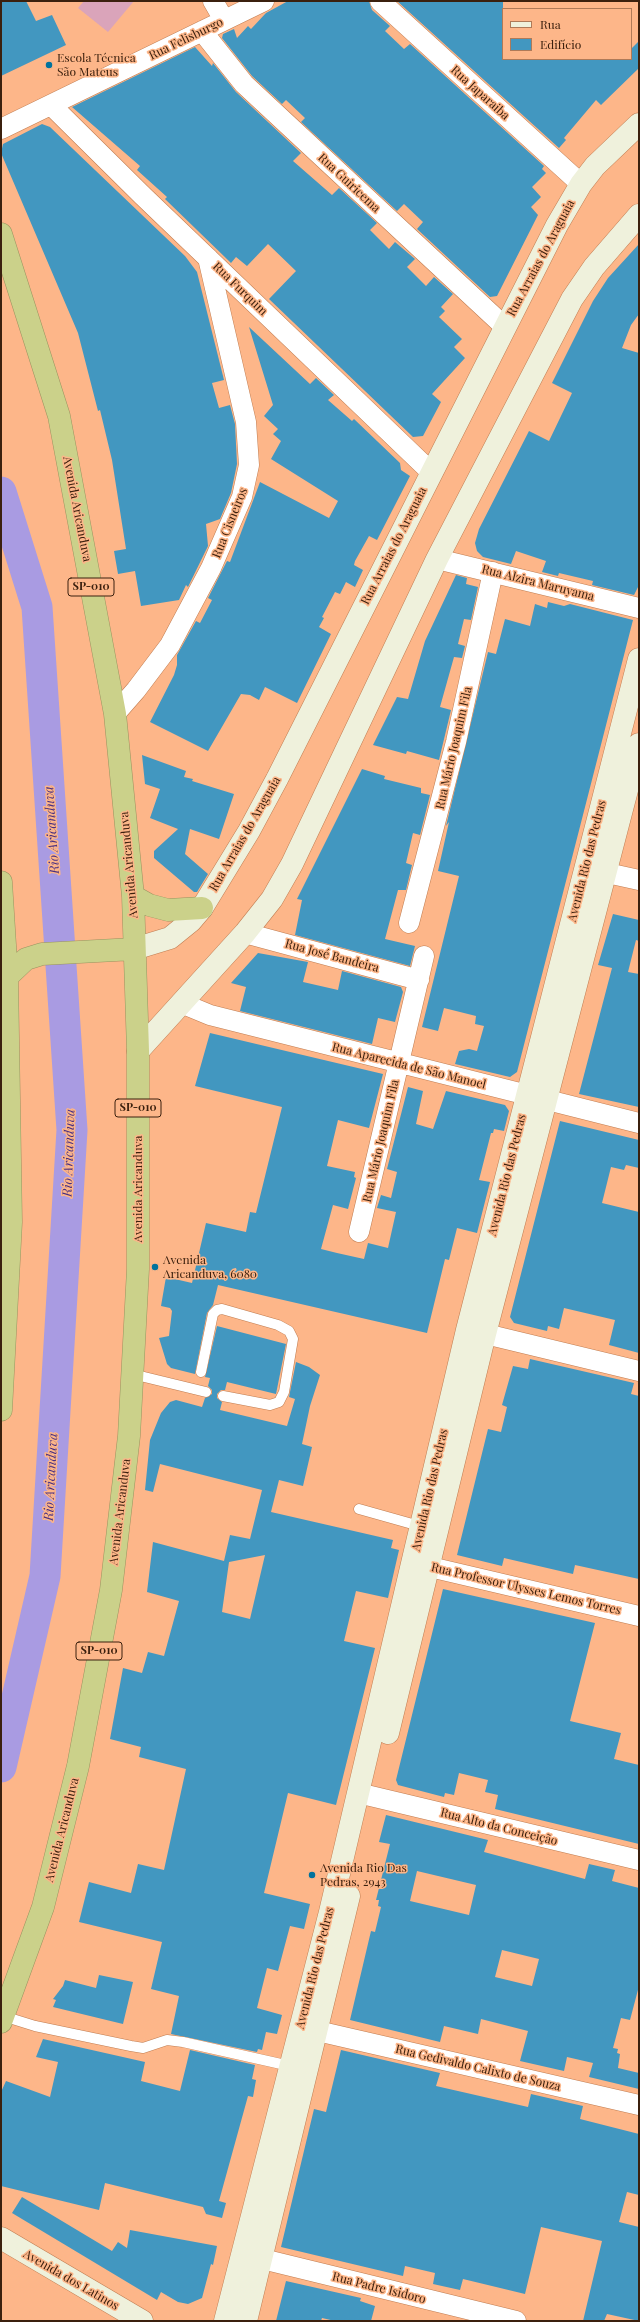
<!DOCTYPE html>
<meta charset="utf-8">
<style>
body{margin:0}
#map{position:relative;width:640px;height:2322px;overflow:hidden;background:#fdb689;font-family:"Playfair Display",serif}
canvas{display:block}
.frame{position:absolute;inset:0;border:2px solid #3b200e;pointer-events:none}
.legend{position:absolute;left:502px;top:8px;width:130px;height:52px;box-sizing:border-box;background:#fdb689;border:1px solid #af7a58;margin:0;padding:5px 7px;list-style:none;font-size:12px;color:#3b200e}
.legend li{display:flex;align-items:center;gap:8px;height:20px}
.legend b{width:20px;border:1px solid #af7a58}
</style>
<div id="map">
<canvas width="640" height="2322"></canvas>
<div class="frame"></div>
<ul class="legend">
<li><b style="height:5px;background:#eff1dc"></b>Rua</li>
<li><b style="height:11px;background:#4297c0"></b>Edifício</li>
</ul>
</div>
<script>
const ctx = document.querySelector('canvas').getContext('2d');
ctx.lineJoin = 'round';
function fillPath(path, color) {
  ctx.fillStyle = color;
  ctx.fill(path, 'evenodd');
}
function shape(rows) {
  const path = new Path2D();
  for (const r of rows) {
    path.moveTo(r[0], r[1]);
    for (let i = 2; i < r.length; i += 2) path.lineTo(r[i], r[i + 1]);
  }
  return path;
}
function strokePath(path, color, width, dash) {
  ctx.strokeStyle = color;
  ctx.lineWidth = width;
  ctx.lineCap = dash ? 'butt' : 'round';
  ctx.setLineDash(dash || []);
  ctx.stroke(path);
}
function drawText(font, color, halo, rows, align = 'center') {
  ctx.font = font + ' "Playfair Display",serif';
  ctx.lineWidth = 3;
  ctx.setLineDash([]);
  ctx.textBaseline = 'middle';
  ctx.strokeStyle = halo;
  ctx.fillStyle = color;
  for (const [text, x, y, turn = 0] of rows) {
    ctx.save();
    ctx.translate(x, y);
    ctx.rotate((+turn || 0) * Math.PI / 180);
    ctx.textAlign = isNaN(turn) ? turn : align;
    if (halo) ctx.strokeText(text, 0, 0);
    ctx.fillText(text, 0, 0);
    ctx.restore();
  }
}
fillPath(shape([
 [84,1,134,1,108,32,78,8]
]), '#daa4ba');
strokePath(shape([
 [1,492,37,607,72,1130,45,1576,1,1767]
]), '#a99be2', 31);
fillPath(shape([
 [1,1,26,1,36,21,52,15,66,45,1,76],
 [288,1,369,1,372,10,390,26,385,31,404,49,410,44,544,166,542,169,546,173,532,187,541,197,531,207,538,215,497,296,490,297,417,229,423,222,404,204,397,211,301,122,305,118,286,100,282,104,252,76,222,38,223,34,234,29,237,38,248,26,251,29,266,13],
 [397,1,503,1,503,59,631,59,631,49,639,41,639,68,601,105,596,100,564,138,566,140,559,148],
 [195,47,212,66,213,63,236,92,301,153,293,161,332,195,339,188,377,223,370,230,389,249,395,242,415,259,407,267,426,286,434,277,453,294,441,307,445,311,439,317,462,339,454,347,465,358,432,394,441,402,423,436,413,437,269,299,296,271,268,244,247,266,236,257,231,263,165,199,167,197,137,170,140,166,72,107],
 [42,124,50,127,185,256,197,272,224,380,212,383,219,408,230,405,235,424,237,464,231,493,220,519,206,524,208,546,188,587,186,585,179,600,141,606,135,571,118,574,114,551,126,549,112,460,100,410,98,411,78,333,1,153,3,144],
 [639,244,639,314,631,325,622,348,639,353,639,585,634,595,592,585,593,581,559,573,558,576,542,572,546,561,516,551,511,564,483,557,477,551,475,543,479,529,529,431,549,441,572,393,552,383,593,301,608,278],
 [249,327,310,384,316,378,334,395,328,400,352,421,354,419,400,463,401,470,410,476,377,540,369,536,355,561,354,565,363,570,355,587,346,582,340,594,335,592,322,617,324,618,319,627,331,634,297,703,265,687,259,700,250,695,241,694,208,751,150,722,174,675,177,665,177,655,196,621,200,623,212,600,208,598,227,561,230,562,260,482,329,518,338,501,271,459,281,441,273,434,278,429,264,416,273,405],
 [456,575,467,578,466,584,478,587,471,620,464,619,458,644,465,646,462,658,454,657,440,707,451,710,439,760,407,751,406,754,373,745,397,697,408,699,425,641],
 [548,602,564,606,570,604,633,620,517,1072,510,1077,455,1064,459,1051,469,1049,477,1051,484,1026,475,1024,476,1016,444,1008,438,1031,422,1027,459,876,438,871,449,822,446,826,488,652,496,654,505,619,530,626,535,604,547,608],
 [142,755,186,771,184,777,193,779,192,781,234,794,219,839,190,829,185,854,208,874,197,892,194,892,154,858,154,851,178,829,150,818,160,789,145,784],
 [362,769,385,776,384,779,421,788,421,793,430,795,420,835,413,833,406,863,412,865,406,890,398,890,385,939,415,946,410,966,295,935,302,900,297,899],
 [613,914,639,920,639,941,636,940,628,972,639,974,639,1107,579,1094,612,968,598,965],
 [258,953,308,962,303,982,338,990,342,971,401,987,403,992,395,1022,378,1018,372,1044,240,1011,246,987,231,983],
 [210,1033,383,1074,369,1128,338,1120,327,1166,355,1172,354,1177,356,1178,348,1209,333,1205,321,1249,337,1253,364,1259,368,1243,388,1248,396,1212,377,1208,381,1195,391,1198,397,1172,387,1169,408,1087,423,1091,416,1124,433,1129,446,1091,505,1105,509,1111,504,1131,494,1129,493,1133,491,1133,479,1180,490,1182,477,1233,457,1228,449,1260,445,1259,427,1333,218,1285,213,1305,207,1313,195,1374,171,1368,167,1364,159,1338,169,1336,172,1311,170,1308,161,1306,166,1277,192,1283,206,1223,246,1232,250,1212,256,1213,282,1107,195,1086],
 [560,1121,639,1140,639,1168,626,1165,624,1170,611,1167,602,1203,639,1212,639,1353,609,1345,615,1320,564,1308,559,1329,548,1326,547,1331,514,1323,510,1317],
 [217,1326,286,1344,276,1394,227,1382,225,1390,221,1390,217,1394,217,1398,222,1402,220,1410,287,1426,295,1399,289,1397,296,1362,309,1367,320,1375,310,1406,302,1444,312,1447,303,1486,279,1480,271,1512,393,1540,391,1548,399,1550,388,1598,356,1591,344,1641,375,1648,336,1805,288,1793,264,1893,310,1904,304,1929,290,1926,278,1971,267,1968,257,2008,282,2015,277,2034,266,2032,262,2050,258,2049,257,2052,171,2034,179,1996,151,1989,162,1942,79,1922,89,1882,131,1893,138,1864,164,1870,186,1769,139,1757,141,1747,110,1739,123,1668,142,1673,148,1652,164,1656,179,1601,147,1592,153,1542,224,1561,230,1535,250,1539,262,1490,160,1464,153,1492,145,1490,150,1440,161,1413,170,1402,176,1400,202,1407,205,1398,212,1394,212,1390,208,1386,210,1378,205,1377],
 [265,1555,250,1619,222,1612,229,1562],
 [530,1359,634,1383,631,1394,639,1396,639,1579,575,1565,573,1574,504,1558,502,1566,457,1555,488,1429,501,1432,507,1407,502,1405,513,1366,528,1369],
 [443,1589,595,1623,570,1721,621,1733,614,1759,639,1765,639,1844,495,1809,498,1795,485,1792,488,1780,459,1773,454,1795,445,1793,444,1797,398,1785,396,1780],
 [386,1815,488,1840,484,1852,585,1879,589,1864,615,1870,612,1881,639,1888,639,1986,630,2020,621,2018,613,2048,618,2049,617,2053,620,2054,618,2068,639,2073,639,2089,589,2077,593,2063,567,2057,564,2071,520,2061,528,2031,481,2019,478,2034,444,2026,440,2042,350,2020,371,1931,375,1932,381,1907,378,1906,379,1900,376,1900,390,1844,379,1842],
 [417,1871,476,1885,469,1915,410,1901],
 [502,1950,539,1959,532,1986,495,1977],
 [99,1975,133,1982,123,2024,53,2007,56,2000,53,1999,63,1986,65,1980,96,1988],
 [43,2039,145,2062,141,2081,180,2091,190,2050,255,2065,252,2079,256,2080,253,2097,248,2096,219,2201,226,2203,222,2218,206,2214,203,2207,105,2183,99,2210,1,2186,1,2092,6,2081,50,2097,58,2062,36,2057],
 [341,2050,440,2073,436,2086,528,2107,531,2094,583,2106,580,2119,639,2134,639,2195,627,2192,619,2222,639,2227,639,2321,607,2314,604,2321,583,2321,602,2241,541,2227,525,2294,463,2279,460,2290,433,2284,435,2273,405,2266,403,2276,281,2247,314,2109,326,2112],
 [22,2197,112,2251,118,2242,127,2248,130,2230,217,2246,213,2265,211,2264,202,2298,188,2304,178,2302,161,2292,157,2300,12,2213],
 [286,2281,361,2298,360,2301,375,2306,371,2321,335,2321,322,2318,321,2321,276,2321]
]), '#4297c0');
const lane = shape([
 [201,1372,213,1314,217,1310,222,1309,278,1325,289,1331,293,1339,284,1392,279,1402,270,1405,223,1396],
 [132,1374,206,1392],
 [359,1509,423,1527],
 [3,2016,35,2026,131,2046,143,2048,167,2040,183,2042,290,2066]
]);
const street = shape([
 [213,1,224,20],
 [380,1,581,184],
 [202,31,244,84,505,327],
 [51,105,143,196,431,472],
 [1,129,264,1],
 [437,559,639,608],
 [115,714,136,690,170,645,211,568,242,497,249,465,246,422,208,258],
 [589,869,639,880],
 [409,923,456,742,493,572],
 [245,933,419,980],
 [181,1003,210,1015,639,1123],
 [359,1232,424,956],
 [469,1330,639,1371],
 [413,1563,639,1616],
 [358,1793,639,1860],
 [300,2027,639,2105],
 [246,2255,516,2321]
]);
const secondary = shape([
 [134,949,170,938,191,921,202,908,249,831,277,779,557,225,581,184,595,166,639,124],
 [138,1051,245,933,272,899,292,864,437,559,572,299,594,267,639,215],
 [388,1733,485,1334,639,744],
 [1,2238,142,2321],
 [225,2321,330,1912,467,1330,639,659],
 [246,2321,349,1896]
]);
const highway = shape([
 [1,234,59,416,115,714,133,896,138,1051,138,1269,129,1436,111,1590,78,1766,43,1907,1,2022],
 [1,882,7,977,11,1222,1,1410],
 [133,896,149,905,168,910,202,908],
 [7,977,26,959,42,954,134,949]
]);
strokePath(lane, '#c07d51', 11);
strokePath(street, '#c07d51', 21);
strokePath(secondary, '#c07d51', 23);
strokePath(highway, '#99935f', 23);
strokePath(lane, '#fff', 10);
strokePath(street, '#fff', 20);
strokePath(secondary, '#eff1dc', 22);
strokePath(highway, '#cbd18a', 22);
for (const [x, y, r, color] of [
 [49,65,4,"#00729d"],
 [155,1267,4,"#00729d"],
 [312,1875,4,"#00729d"]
]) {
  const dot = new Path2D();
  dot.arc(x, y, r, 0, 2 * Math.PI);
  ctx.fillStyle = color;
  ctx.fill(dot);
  strokePath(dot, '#fdb689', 1.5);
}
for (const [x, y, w] of [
 [91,587,46],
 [138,1108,46],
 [99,1651,46]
]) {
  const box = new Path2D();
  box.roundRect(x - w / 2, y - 9, w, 18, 3);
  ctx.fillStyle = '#fdb689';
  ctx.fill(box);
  strokePath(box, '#3b200e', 1);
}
drawText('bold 11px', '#3b200e', null, [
 ["SP-010",91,587],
 ["SP-010",138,1108],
 ["SP-010",99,1651]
]);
drawText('12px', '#3b200e', '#fdb689', [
 ["Rua Felisburgo",186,39,-26],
 ["Rua Japaraiba",480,93,42],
 ["Rua Guiricema",349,183,43],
 ["Rua Arraias do Araguaia",541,258,-62],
 ["Rua Furquim",240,289,44],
 ["Avenida Aricanduva",77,509,79],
 ["Rua Cisneiros",230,523,-68],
 ["Rua Arraias do Araguaia",394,546,-63],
 ["Rua Alzira Maruyama",538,583,14],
 ["Rua Mário Joaquim Fila",454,748,-77],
 ["Rua Arraias do Araguaia",245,834,-60],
 ["Avenida Rio das Pedras",587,861,-76],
 ["Avenida Aricanduva",129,865,-95],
 ["Rua José Bandeira",332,956,15],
 ["Rua Aparecida de São Manoel",409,1066,14],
 ["Rua Mário Joaquim Fila",381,1141,-77],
 ["Avenida Rio das Pedras",507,1175,-76],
 ["Avenida Aricanduva",138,1189,-90],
 ["Avenida Rio das Pedras",430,1490,-77],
 ["Avenida Aricanduva",120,1512,-83],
 ["Rua Professor Ulysses Lemos Torres",526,1589,13],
 ["Rua Alto da Conceição",499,1827,14],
 ["Avenida Aricanduva",62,1830,-76],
 ["Avenida Rio das Pedras",315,1968,-76],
 ["Rua Gedivaldo Calixto de Souza",478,2068,13],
 ["Avenida dos Latinos",71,2280,30],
 ["Rua Padre Isidoro",379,2288,14]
]);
drawText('12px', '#3b200e', '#fdb689', [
 ["Escola Técnica",57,58],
 ["São Mateus",57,72],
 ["Avenida",163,1260],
 ["Aricanduva, 6080",163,1274],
 ["Avenida Rio Das",320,1868],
 ["Pedras, 2943",320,1882]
], 'left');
drawText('italic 13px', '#482f82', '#fdb689', [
 ["Rio Aricanduva",52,830,-94],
 ["Rio Aricanduva",69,1153,-88],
 ["Rio Aricanduva",51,1477,-87]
]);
</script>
